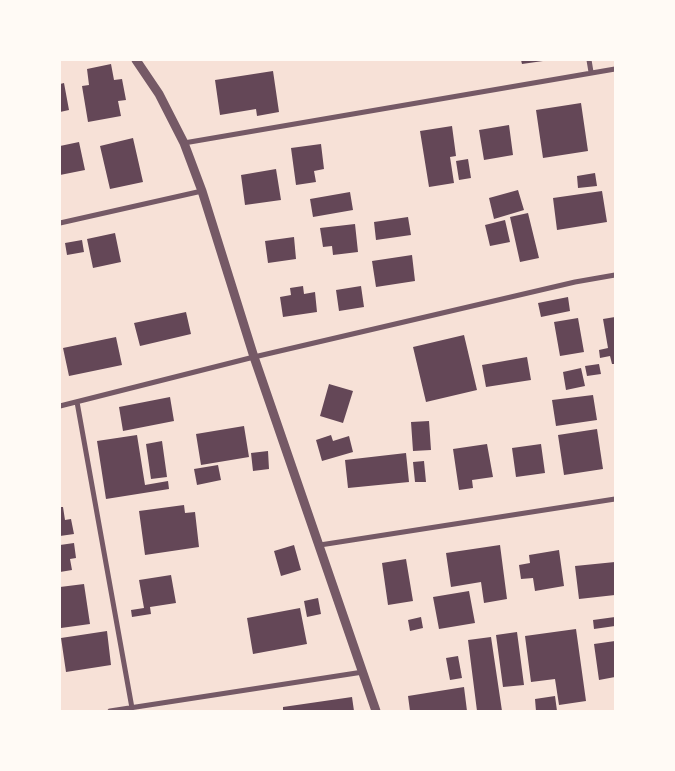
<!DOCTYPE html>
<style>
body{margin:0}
#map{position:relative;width:675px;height:771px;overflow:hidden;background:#f7e1d7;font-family:Karla,sans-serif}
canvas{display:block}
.frame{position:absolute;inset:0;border:61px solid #fffaf5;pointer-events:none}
</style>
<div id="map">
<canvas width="675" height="771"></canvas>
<div class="frame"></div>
</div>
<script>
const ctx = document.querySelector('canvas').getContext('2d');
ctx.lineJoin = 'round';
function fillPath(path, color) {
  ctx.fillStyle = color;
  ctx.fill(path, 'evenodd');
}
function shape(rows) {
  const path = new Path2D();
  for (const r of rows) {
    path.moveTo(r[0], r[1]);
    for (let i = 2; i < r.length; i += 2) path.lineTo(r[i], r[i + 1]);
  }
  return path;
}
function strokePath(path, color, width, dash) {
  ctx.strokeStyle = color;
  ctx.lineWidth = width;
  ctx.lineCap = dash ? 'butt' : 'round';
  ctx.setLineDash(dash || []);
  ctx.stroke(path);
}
fillPath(shape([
 [521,60,543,60,543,61,522,64],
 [111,64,114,80,122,79,126,100,118,101,121,116,88,122,82,86,89,85,87,69],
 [273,71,279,112,257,116,256,109,220,115,215,80],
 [64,83,69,110,60,112,60,84],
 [581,103,588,151,543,158,536,110],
 [509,125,513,155,484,160,479,130],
 [452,126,456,156,450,157,454,183,429,187,420,131],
 [133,138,143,182,110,189,100,146],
 [79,142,85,170,60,175,60,146],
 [321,144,324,169,314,171,316,182,296,185,291,148],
 [468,159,471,178,459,180,456,161],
 [276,169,281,200,245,205,241,175],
 [595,173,597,186,578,188,577,176],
 [518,190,524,210,494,219,489,198],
 [602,191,607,222,557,230,553,198],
 [350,192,353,210,313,217,310,199],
 [528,213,539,258,520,262,510,217],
 [408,217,411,235,376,240,374,222],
 [505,220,510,242,490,246,485,225],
 [355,224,358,252,333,255,332,246,323,247,320,228],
 [115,233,121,262,93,268,87,239],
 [294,237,296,259,268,263,265,241],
 [82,240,84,252,67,255,65,243],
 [412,255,415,281,376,287,372,261],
 [303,286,304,294,315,292,317,312,283,317,280,297,291,295,290,288],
 [361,286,364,307,339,311,336,290],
 [568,297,570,311,541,317,538,303],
 [186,312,191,334,140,346,134,323],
 [615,317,615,364,612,364,610,356,600,358,599,350,608,348,603,319],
 [578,318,584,352,560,356,554,322],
 [464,335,477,390,426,402,413,347],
 [116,337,122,365,69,376,63,348],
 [527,357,531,380,486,387,482,365],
 [599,364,601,374,587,376,585,366],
 [581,368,585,386,566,390,563,372],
 [329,384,353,391,343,423,320,416],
 [593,395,597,420,556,426,552,400],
 [170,397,174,421,123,431,119,407],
 [429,421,431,450,413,451,411,422],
 [244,426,249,457,201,465,196,434],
 [597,429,603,469,564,475,558,435],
 [137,435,145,485,168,481,169,489,106,499,97,441],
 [331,435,333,441,349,436,353,452,322,461,316,440],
 [162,441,167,477,151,479,146,444],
 [487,444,493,477,472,480,473,488,459,490,453,449],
 [541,444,545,473,516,477,512,448],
 [268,451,269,469,253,471,251,453],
 [406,453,409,482,348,488,345,460],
 [424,461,426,482,415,482,413,462],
 [218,465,221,480,197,485,194,469],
 [184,505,185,513,195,512,199,547,145,555,139,511],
 [60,507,63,507,65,520,71,519,74,534,60,536],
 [74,543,76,558,70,559,72,570,60,572,60,545],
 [294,545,301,570,281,576,274,551],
 [500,545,507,599,484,603,481,582,451,587,446,553],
 [559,550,564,586,535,591,533,578,521,579,519,565,530,563,529,555],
 [406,559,413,601,388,605,382,563],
 [615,562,615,595,579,599,575,566],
 [171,575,176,603,150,607,151,614,132,617,131,610,144,608,139,580],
 [84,584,90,624,61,628,60,587],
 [469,591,475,623,439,629,433,597],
 [318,598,321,614,307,617,304,601],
 [300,608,307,644,253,654,247,618],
 [421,617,423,628,410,631,408,620],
 [615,617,615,626,594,629,593,620],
 [576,629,586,701,559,705,555,679,531,682,525,636],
 [107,631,111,665,66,672,61,638],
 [517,632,524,685,503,687,496,635],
 [491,637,502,711,477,711,468,640],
 [615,641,615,677,599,680,594,644],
 [458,656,462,678,450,680,446,658],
 [464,687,467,711,410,711,408,696],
 [555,696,557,711,536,711,535,699],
 [352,697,354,711,283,711,283,707]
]), '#644757');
strokePath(shape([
 [589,60,591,72],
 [184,143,615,69],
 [60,223,202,191],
 [77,402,132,708],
 [60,406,254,357,575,282,615,275],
 [320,545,615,499],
 [110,711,363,672]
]), '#755966', 5);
strokePath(shape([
 [136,60,159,94,184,143,202,191,254,357,376,711]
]), '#755966', 9);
</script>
